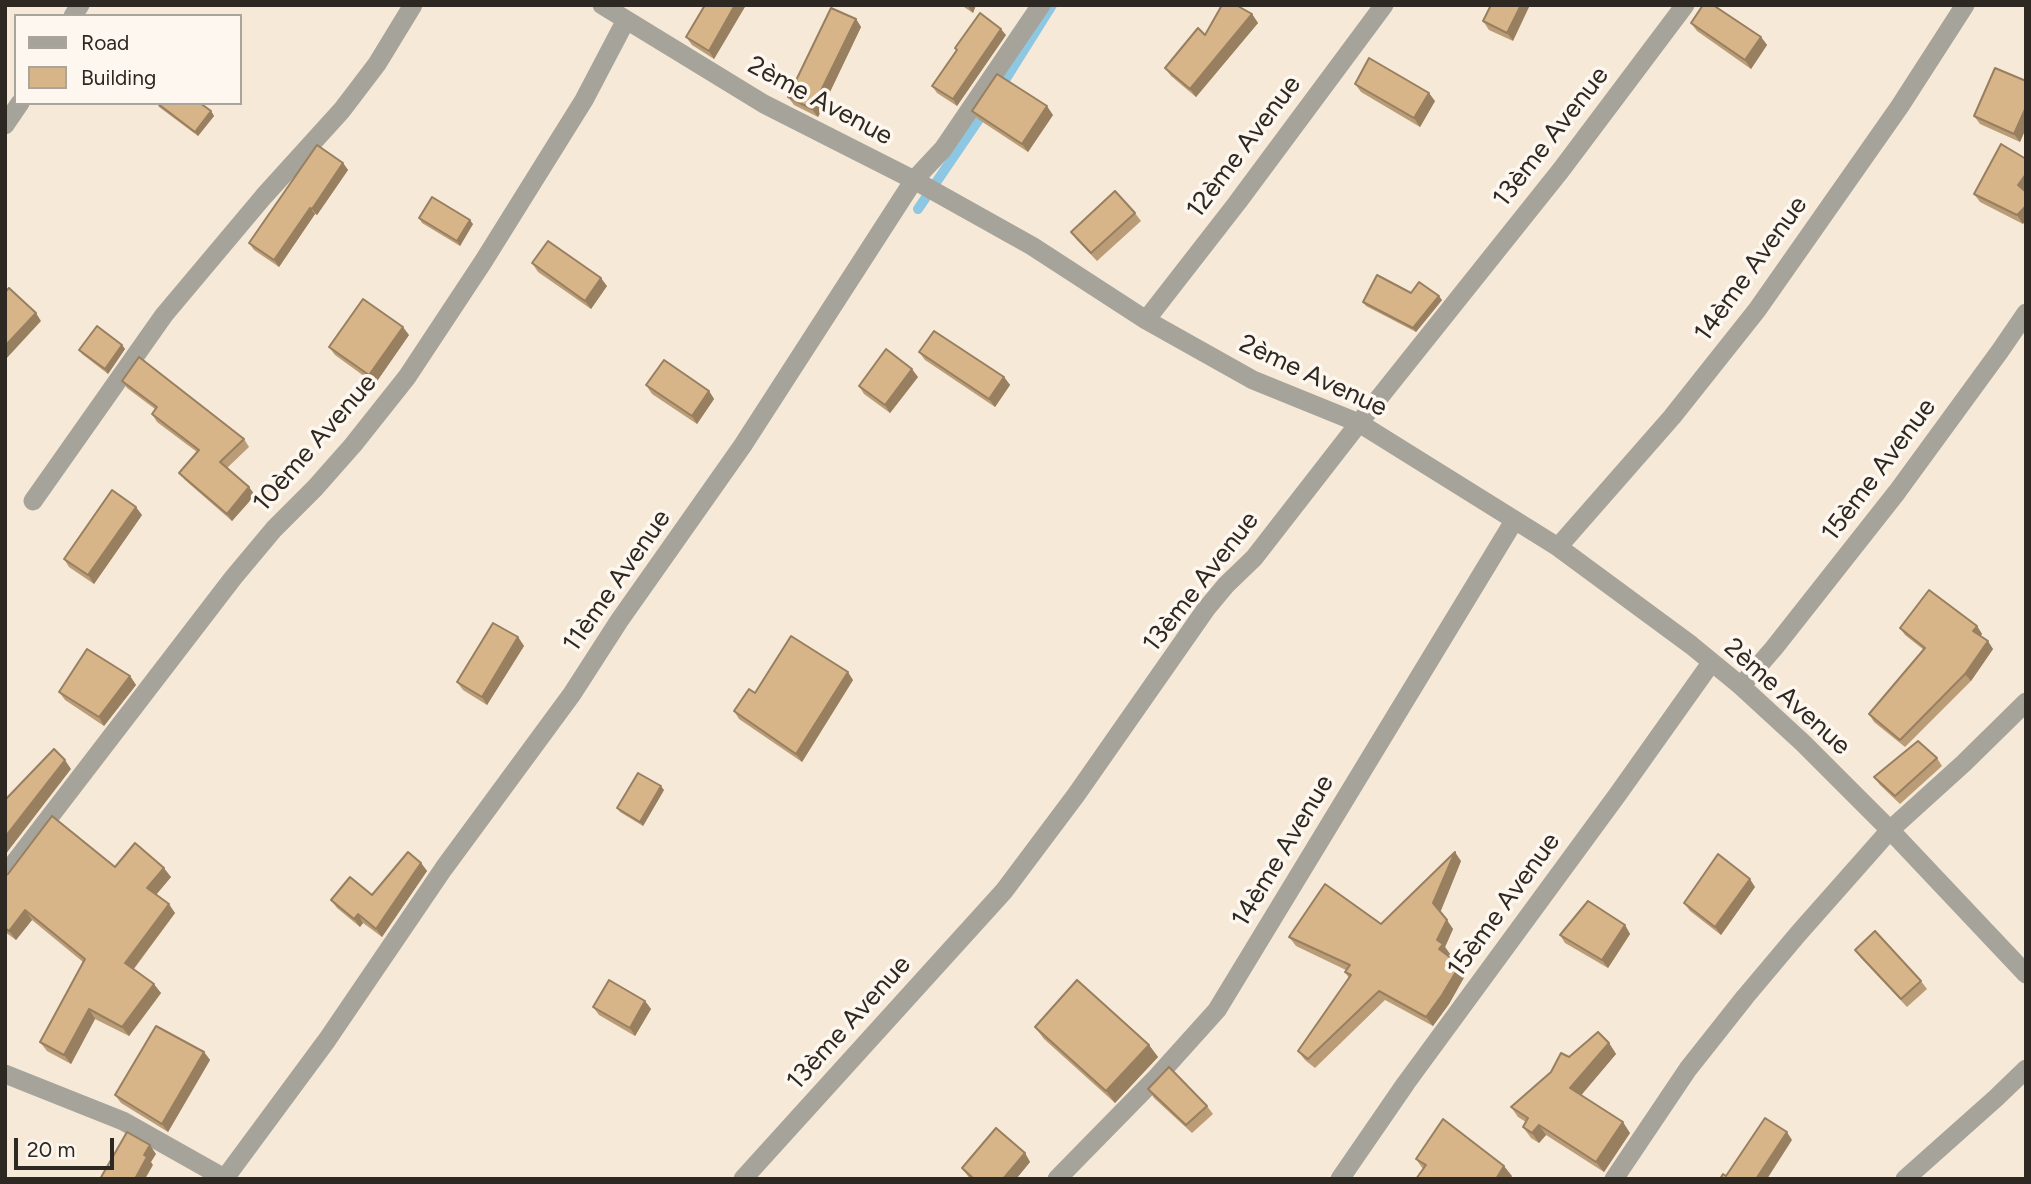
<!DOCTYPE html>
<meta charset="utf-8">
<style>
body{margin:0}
#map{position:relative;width:2031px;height:1184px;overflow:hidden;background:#f7e9d7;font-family:Figtree,sans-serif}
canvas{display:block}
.frame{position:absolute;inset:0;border:7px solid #2d2821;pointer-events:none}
.legend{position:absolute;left:14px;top:14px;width:228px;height:91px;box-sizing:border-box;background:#fdf7f0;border:2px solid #aaa49d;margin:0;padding:9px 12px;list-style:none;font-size:21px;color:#2d2821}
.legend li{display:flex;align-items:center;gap:14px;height:35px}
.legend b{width:35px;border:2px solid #aaa49d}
.scale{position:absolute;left:14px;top:1138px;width:100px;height:32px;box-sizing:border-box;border:4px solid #2d2821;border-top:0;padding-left:9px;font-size:21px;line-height:24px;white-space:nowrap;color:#2d2821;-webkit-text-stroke:5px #fdf7f0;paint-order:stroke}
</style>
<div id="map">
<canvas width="2031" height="1184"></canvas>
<div class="frame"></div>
<ul class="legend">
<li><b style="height:9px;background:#a5a39a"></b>Road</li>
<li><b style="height:19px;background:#d8b589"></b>Building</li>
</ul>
<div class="scale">20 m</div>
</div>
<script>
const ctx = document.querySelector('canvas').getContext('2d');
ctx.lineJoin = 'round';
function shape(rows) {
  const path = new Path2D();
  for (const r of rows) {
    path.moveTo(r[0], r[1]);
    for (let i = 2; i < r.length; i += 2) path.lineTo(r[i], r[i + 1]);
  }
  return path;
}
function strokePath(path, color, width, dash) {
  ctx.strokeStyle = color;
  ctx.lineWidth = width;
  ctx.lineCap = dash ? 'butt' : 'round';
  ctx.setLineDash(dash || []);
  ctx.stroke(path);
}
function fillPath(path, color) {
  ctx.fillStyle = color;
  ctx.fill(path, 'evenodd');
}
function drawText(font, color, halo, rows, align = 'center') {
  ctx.font = font + ' Figtree,sans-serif';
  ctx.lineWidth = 7;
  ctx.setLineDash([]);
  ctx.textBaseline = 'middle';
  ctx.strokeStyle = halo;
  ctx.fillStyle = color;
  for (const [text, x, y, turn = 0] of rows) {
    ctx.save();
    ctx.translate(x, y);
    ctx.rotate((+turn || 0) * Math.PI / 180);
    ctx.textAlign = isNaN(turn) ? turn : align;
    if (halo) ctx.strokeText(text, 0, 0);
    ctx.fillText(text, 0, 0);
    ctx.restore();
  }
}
strokePath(shape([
 [1000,88,1052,5],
 [918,209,986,109]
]), '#8dc7e2', 10);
strokePath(shape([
 [602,5,764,104,914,180,1032,246,1146,320,1253,380,1359,423,1558,547,1691,645,1741,686,1803,743,1890,830,2026,974],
 [73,16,80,5],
 [5,125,20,103],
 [1146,320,1237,203,1384,5],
 [33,501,164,315,264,196,342,110,377,64,413,5],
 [1558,547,1672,417,1757,310,1900,106,1965,5],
 [1741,686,1774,648,1897,492,2000,351,2026,313],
 [5,875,233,578,274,529,315,488,353,445,407,377,483,262,584,100,626,20],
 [5,1074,123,1121,226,1179],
 [225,1178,327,1040,444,868,572,694,619,621,743,445,914,180,943,149,1041,5],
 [743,1179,1004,891,1076,795,1206,609,1226,585,1254,558,1359,423,1561,170,1685,5],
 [1057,1179,1154,1080,1217,1010,1514,521],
 [1340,1179,1406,1083,1618,794,1711,663],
 [1614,1179,1688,1069,1745,997,1798,934,1890,830,1964,763,2026,702],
 [1905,1179,1996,1098,2026,1069]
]), '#a5a39a', 19);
fillPath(shape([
 [705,5,746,5,714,59,692,45,686,37],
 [961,5,976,5,973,13],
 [1491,5,1513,41,1489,30,1483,21],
 [1252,14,1258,23,1196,97,1171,76,1165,68,1205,35],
 [856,19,861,27,818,117,794,105,788,97],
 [1691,23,1761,37,1767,45,1751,69,1697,31],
 [1006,35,957,106,937,93,932,86,957,50,955,48],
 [2026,81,2026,128,2020,142,1980,124,1974,116],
 [1355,84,1435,101,1420,127,1361,92],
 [157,103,211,111,214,116,198,136,159,107],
 [972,111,1053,115,1028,152,978,119],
 [2026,159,2026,190,2023,224,1980,202,1974,194],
 [343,163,348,170,317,215,315,214,279,267,254,250,249,243],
 [1135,213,1141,221,1097,261,1077,240,1071,232],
 [419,218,473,224,460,246,422,223],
 [532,263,607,286,591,309,538,272],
 [1411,293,1442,300,1416,332,1366,306,1363,302],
 [409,335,375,384,335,355,329,347],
 [122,345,125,349,108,374,82,354,79,350],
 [919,352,1004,377,1010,385,995,407,925,360],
 [918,377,890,413,864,394,859,386],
 [122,381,244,439,249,447,227,468,255,495,232,521,185,480,179,473,197,452,157,422,152,414,155,409,127,388],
 [646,385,709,391,714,399,697,424,652,394],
 [142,515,94,584,69,567,64,559],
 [1977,626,1982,634,1980,636,1993,649,1971,681,1905,747,1874,722,1869,714,1924,650,1905,635,1900,628],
 [518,637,524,646,487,705,463,690,457,682],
 [130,676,136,685,104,726,65,700,59,692],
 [853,680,802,762,739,719,734,711,755,693],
 [1937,758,1942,766,1900,804,1880,785,1874,777],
 [664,790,643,826,620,812,617,808],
 [1461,861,1440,912,1453,929,1445,947,1450,954,1448,956,1460,965,1466,974,1449,1004,1433,1026,1385,1000,1315,1068,1305,1060,1298,1051,1349,978,1345,972,1346,970,1296,946,1289,937,1381,924],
 [421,863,427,871,382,937,363,923,360,927,337,908,331,900,372,895],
 [115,867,171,877,156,895,175,913,134,969,161,993,129,1036,95,1019,71,1064,47,1051,40,1042,83,962,32,920,16,940,5,932,5,875],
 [1755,887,1721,935,1690,911,1684,903],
 [1625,925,1630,934,1608,968,1565,943,1560,935],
 [1855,950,1921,981,1927,989,1907,1007,1861,958],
 [645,1001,651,1009,635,1036,599,1015,593,1007],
 [1035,1027,1149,1045,1158,1057,1115,1103,1044,1039],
 [1609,1043,1616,1054,1581,1095,1630,1133,1604,1172,1546,1135,1539,1143,1531,1138,1523,1127,1526,1122,1518,1117,1511,1107,1569,1057],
 [204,1052,210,1060,168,1132,121,1103,115,1095],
 [1148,1089,1207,1106,1213,1114,1192,1133,1154,1098],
 [1025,1153,1030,1162,1016,1179,970,1179,962,1168],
 [1416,1159,1512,1176,1510,1179,1416,1179,1423,1169]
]), '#ba9c76');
fillPath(shape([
 [735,5,746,5,714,59,709,51],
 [967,5,976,5,973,13],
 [1521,5,1530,5,1513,41,1507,33],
 [1252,14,1258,23,1196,97,1190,89],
 [856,19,861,27,818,117,812,109],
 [1001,29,1006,35,957,106,953,99],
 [1761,37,1767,45,1751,69,1745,60],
 [1429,93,1435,101,1420,127,1414,118],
 [1047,106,1053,115,1028,152,1022,144],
 [2026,107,2026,128,2020,142,2014,134],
 [211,111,214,116,198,136,195,132],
 [343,163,348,170,317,215,312,209],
 [2026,174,2026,190,2023,193,2018,185],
 [2026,206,2026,220,2023,224,2017,215],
 [310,208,315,214,279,267,274,260],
 [470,220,473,224,460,246,457,241],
 [601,278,607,286,591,309,585,301],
 [1439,296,1442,300,1416,332,1413,328],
 [36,313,41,321,5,360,5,346],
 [403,327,409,335,375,384,369,375],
 [122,345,125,349,108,374,105,369],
 [912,369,918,377,890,413,885,405],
 [1004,377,1010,385,995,407,989,399],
 [709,391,714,399,697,424,692,416],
 [249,487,255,495,232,521,227,514],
 [136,507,142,515,94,584,88,575],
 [1977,626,1982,634,1979,638,1973,631],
 [518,637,524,646,487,705,482,697],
 [1988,641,1993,649,1971,681,1965,674],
 [848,672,853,680,802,762,796,754],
 [130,676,136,685,104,726,99,717],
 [65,760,71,769,5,855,5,837],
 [661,786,664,790,643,826,640,822],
 [1455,852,1461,861,1440,913,1433,903],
 [421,863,427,871,382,937,376,929],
 [164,868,171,877,154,897,147,888],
 [1750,879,1755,887,1721,935,1715,927],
 [169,904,175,913,131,972,125,963],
 [25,910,32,920,16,940,9,931],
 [358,914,363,923,360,927,354,919],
 [1447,920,1453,929,1445,947,1450,954,1446,958,1439,949,1437,940],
 [1625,925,1630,934,1608,968,1602,960],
 [1460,965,1466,974,1449,1004,1433,1026,1426,1017],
 [154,984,161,993,129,1036,122,1027],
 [645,1001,651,1009,635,1036,630,1028],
 [89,1009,95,1019,71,1064,64,1055],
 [1609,1043,1616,1054,1578,1099,1570,1088],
 [1149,1045,1158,1057,1115,1103,1106,1091],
 [204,1052,210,1060,168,1132,162,1124],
 [1623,1122,1630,1133,1604,1172,1596,1162],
 [1539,1125,1546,1135,1539,1143,1532,1133],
 [1787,1132,1792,1140,1767,1179,1756,1179],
 [150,1145,156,1154,151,1162,153,1165,145,1179,135,1179,144,1155],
 [1025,1153,1030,1162,1016,1179,1003,1179],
 [1504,1166,1512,1176,1510,1179,1496,1179]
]), '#977f60');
const building = shape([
 [705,5,735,5,709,51,686,37,705,5],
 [1222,5,1236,5,1252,14,1190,89,1165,68,1198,28,1205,35,1222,5],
 [1491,5,1521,5,1507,33,1483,21,1491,5],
 [1703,5,1713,5,1761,37,1745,60,1691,23,1703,5],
 [831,8,856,19,812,109,788,97,831,8],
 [980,13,1001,29,953,99,932,86,957,50,955,48,980,13],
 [1369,58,1429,93,1414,118,1355,84,1369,58],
 [1995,68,2026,81,2026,107,2014,134,1974,116,1995,68],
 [997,74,1047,106,1022,144,972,111,997,74],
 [157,103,200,103,211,111,195,132,157,103],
 [2001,144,2026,159,2026,174,2018,185,2026,192,2026,206,2017,215,1974,194,2001,144],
 [317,145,343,163,312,209,310,208,274,260,249,243,317,145],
 [1115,191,1135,213,1091,253,1071,232,1115,191],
 [432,197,470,220,457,241,419,218,432,197],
 [548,241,601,278,585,301,532,263,548,241],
 [1377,275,1411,293,1419,282,1439,296,1413,328,1363,302,1377,275],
 [9,288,36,313,5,346,5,292,9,288],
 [363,299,403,327,369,375,329,347,363,299],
 [97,326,122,345,105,369,79,350,97,326],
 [934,331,1004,377,989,399,919,352,934,331],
 [886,349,912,369,885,405,859,386,886,349],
 [139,357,244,439,220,462,249,487,227,514,179,473,199,450,152,414,157,407,122,381,139,357],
 [664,360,709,391,692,416,646,385,664,360],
 [112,490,136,507,88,575,64,559,112,490],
 [1929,590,1977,626,1973,631,1988,641,1965,674,1900,740,1869,714,1925,648,1900,628,1929,590],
 [493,623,518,637,482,697,457,682,493,623],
 [791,636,848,672,796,754,734,711,749,689,755,693,791,636],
 [87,649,130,676,99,717,59,692,87,649],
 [1918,741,1937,758,1895,796,1874,777,1918,741],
 [54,749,65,760,5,837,5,800,54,749],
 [638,773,661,786,640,822,617,808,638,773],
 [52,816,115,867,135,843,164,868,147,888,169,904,125,963,154,984,122,1027,89,1009,64,1055,40,1042,85,959,25,910,9,931,5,928,5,875,8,874,52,816],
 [408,852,421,863,376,929,358,914,354,919,331,900,350,877,372,895,408,852],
 [1455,852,1433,903,1447,920,1437,940,1443,944,1439,949,1460,965,1442,995,1426,1017,1379,991,1308,1059,1298,1051,1351,975,1345,972,1350,965,1289,937,1325,884,1381,924,1455,852],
 [1718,854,1750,879,1715,927,1684,903,1718,854],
 [1588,901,1625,925,1602,960,1560,935,1588,901],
 [1875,931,1921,981,1901,999,1855,950,1875,931],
 [609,980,645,1001,630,1028,593,1007,609,980],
 [1077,980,1149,1045,1106,1091,1035,1027,1077,980],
 [156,1026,204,1052,162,1124,115,1095,156,1026],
 [1598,1032,1609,1043,1570,1088,1623,1122,1596,1162,1539,1125,1532,1133,1523,1127,1528,1118,1511,1107,1551,1072,1561,1053,1569,1057,1598,1032],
 [1169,1067,1207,1106,1186,1125,1148,1089,1169,1067],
 [1765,1118,1787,1132,1756,1179,1720,1179,1723,1174,1726,1176,1765,1118],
 [1443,1119,1504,1166,1496,1179,1416,1179,1426,1165,1416,1159,1443,1119],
 [996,1128,1025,1153,1003,1179,974,1179,962,1168,996,1128],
 [127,1132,150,1145,144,1155,147,1157,135,1179,100,1179,127,1132]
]);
fillPath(building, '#d8b589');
strokePath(building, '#977f60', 2);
drawText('26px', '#2d2821', '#fdf7f0', [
 ["2ème Avenue",820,101,28],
 ["13ème Avenue",1551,137,-52],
 ["12ème Avenue",1244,147,-53],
 ["14ème Avenue",1751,269,-54],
 ["2ème Avenue",1313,376,25],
 ["10ème Avenue",315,443,-49],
 ["15ème Avenue",1879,470,-53],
 ["11ème Avenue",617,581,-55],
 ["13ème Avenue",1201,582,-52],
 ["2ème Avenue",1787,697,42],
 ["14ème Avenue",1283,851,-59],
 ["15ème Avenue",1504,905,-54],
 ["13ème Avenue",849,1023,-48]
]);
</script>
